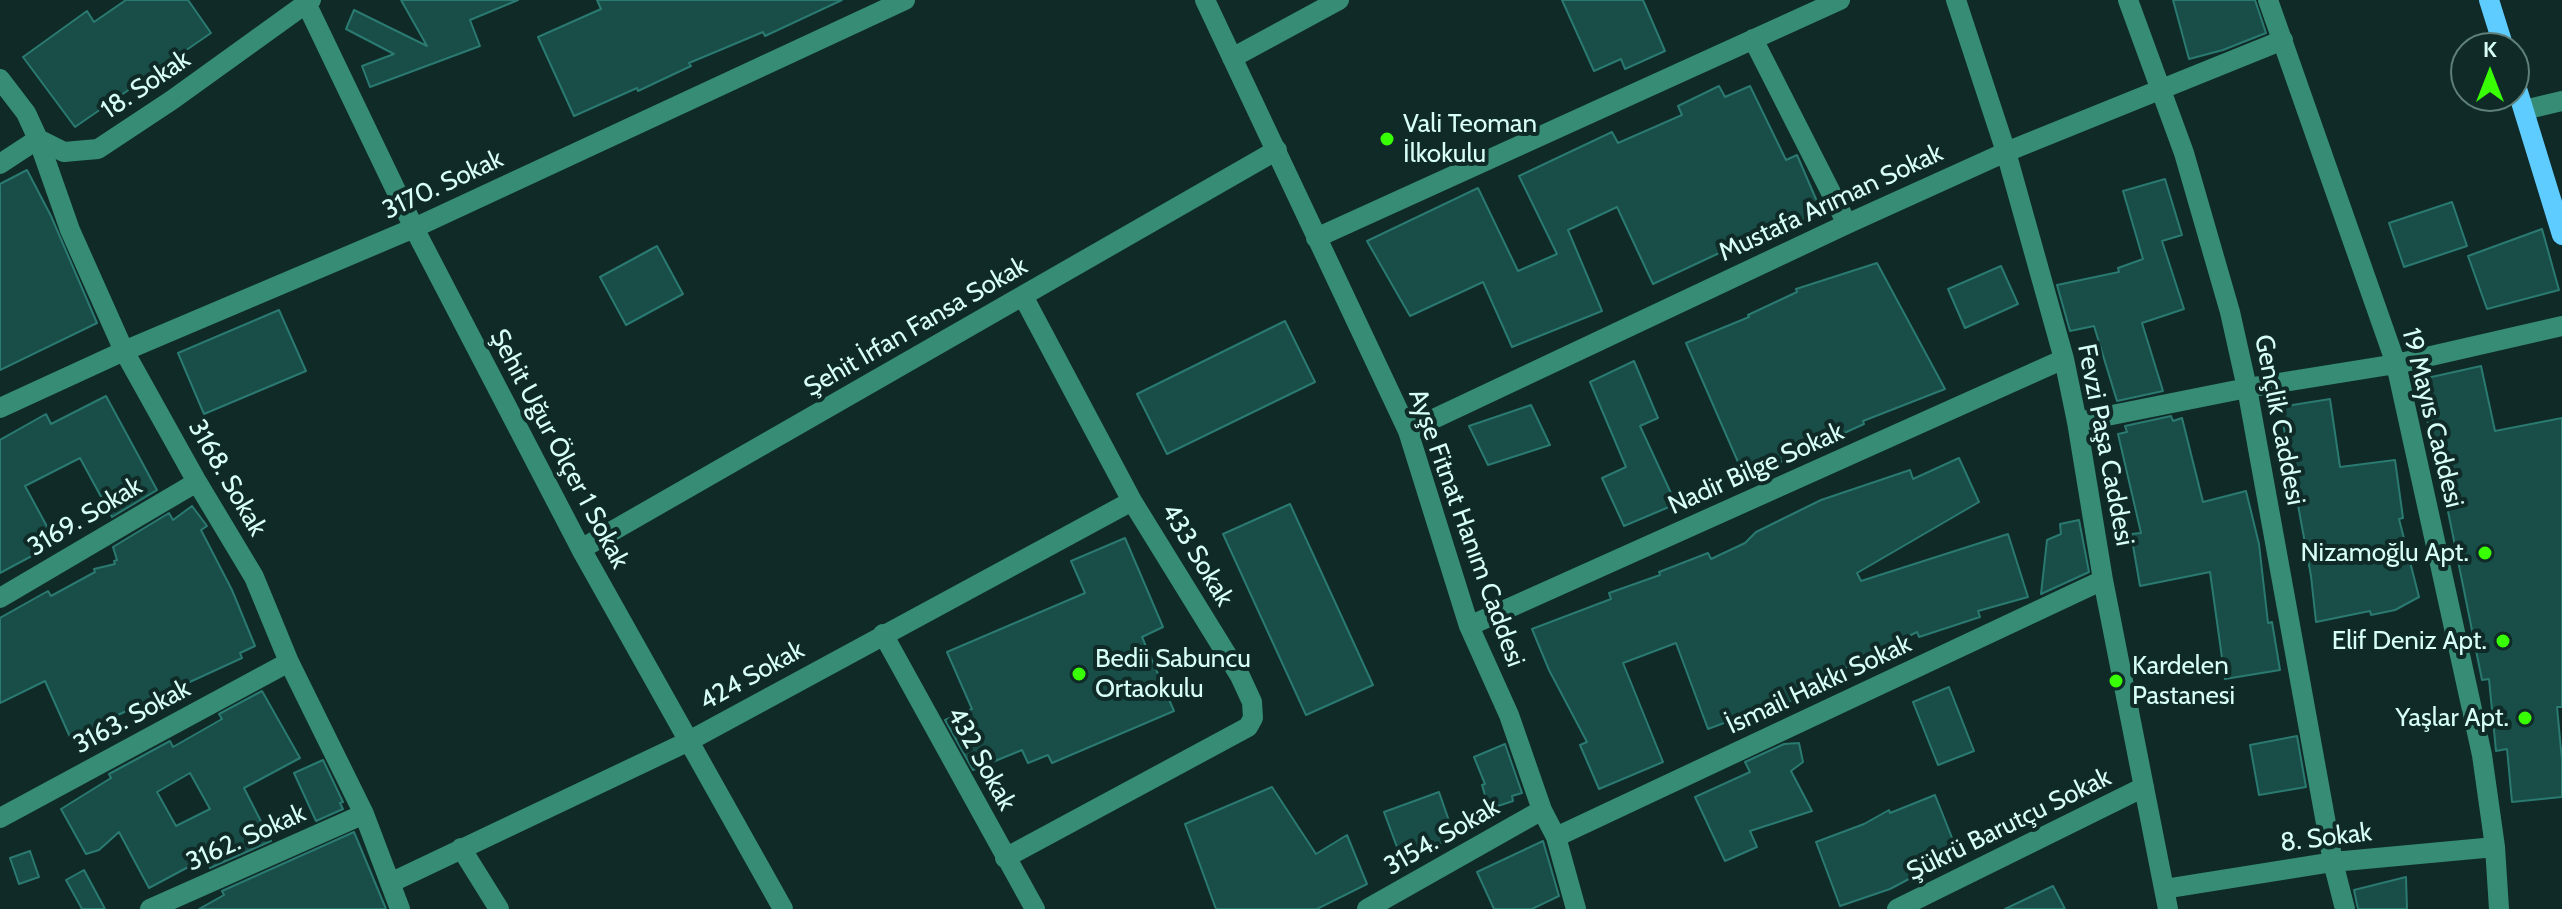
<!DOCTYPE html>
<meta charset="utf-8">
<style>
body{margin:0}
#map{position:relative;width:2562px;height:909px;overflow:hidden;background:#0f2a27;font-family:Cabin,sans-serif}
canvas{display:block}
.north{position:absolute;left:2450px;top:32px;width:80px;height:80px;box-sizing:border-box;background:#0f2a27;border:2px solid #5f7f7a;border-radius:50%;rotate:0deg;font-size:22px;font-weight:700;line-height:32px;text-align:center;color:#d8fff7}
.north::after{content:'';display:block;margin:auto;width:28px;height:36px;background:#38ff04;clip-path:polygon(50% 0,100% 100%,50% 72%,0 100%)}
</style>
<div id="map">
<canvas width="2562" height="909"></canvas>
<div class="north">K</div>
</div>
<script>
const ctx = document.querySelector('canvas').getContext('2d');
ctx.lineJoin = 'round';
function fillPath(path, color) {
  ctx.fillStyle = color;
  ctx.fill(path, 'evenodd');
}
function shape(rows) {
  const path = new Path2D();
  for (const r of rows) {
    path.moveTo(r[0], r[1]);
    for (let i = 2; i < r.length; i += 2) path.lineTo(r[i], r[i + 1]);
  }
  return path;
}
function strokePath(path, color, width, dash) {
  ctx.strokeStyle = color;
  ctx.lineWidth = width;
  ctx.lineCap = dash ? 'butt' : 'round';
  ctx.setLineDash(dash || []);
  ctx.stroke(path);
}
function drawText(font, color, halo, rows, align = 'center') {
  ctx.font = font + ' Cabin,sans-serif';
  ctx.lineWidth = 8;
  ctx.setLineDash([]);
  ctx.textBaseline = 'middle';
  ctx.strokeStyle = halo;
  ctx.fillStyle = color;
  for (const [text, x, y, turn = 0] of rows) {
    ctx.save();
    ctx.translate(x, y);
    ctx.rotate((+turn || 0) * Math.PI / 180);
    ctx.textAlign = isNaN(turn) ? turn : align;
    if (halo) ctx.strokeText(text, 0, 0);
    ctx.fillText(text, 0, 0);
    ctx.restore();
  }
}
const building = shape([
 [126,0,188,0,211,33,75,127,23,57,87,11,94,22,126,0],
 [401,0,518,0,470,20,480,46,370,87,362,66,394,54,346,29,354,10,427,46,401,0],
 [597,0,842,0,765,36,763,32,689,63,691,66,638,91,637,88,574,116,538,37,601,9,597,0],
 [1562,0,1643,0,1665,51,1625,69,1621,59,1594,71,1562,0],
 [2173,0,2255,0,2266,33,2223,50,2189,59,2173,0],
 [1719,86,1725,97,1750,86,1786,160,1797,155,1822,213,1730,248,1653,284,1617,207,1568,230,1602,311,1512,347,1483,282,1410,316,1367,241,1478,188,1518,271,1557,254,1519,176,1612,132,1618,143,1682,115,1678,106,1719,86],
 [27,170,51,216,97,323,0,370,0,184,27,170],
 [2165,179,2182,235,2162,241,2184,309,2142,323,2163,391,2117,401,2094,326,2070,331,2057,285,2119,272,2118,268,2143,259,2123,191,2165,179],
 [2452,202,2467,246,2404,267,2389,223,2452,202],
 [2542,229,2559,290,2487,309,2468,256,2542,229],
 [657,246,683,294,626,325,600,277,657,246],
 [1877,263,1945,389,1863,421,1864,424,1745,478,1686,343,1749,317,1748,315,1797,292,1796,289,1877,263],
 [2001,266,2018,304,1965,328,1948,289,2001,266],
 [279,310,306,371,204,414,178,353,279,310],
 [1285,321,1315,382,1167,454,1137,394,1285,321],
 [1634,361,1658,418,1640,426,1676,504,1624,526,1602,478,1626,467,1590,382,1634,361],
 [2481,366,2495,431,2562,418,2562,707,2557,707,2562,760,2562,797,2512,802,2507,749,2496,751,2489,679,2482,680,2449,516,2418,380,2481,366],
 [106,396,157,490,112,517,80,458,25,486,56,543,0,573,0,440,46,414,51,424,106,396],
 [2330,399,2340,467,2395,460,2403,518,2399,519,2419,597,2395,610,2371,615,2370,611,2316,622,2311,576,2280,407,2330,399],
 [1531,405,1550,445,1488,465,1469,426,1531,405],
 [2171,416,2173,421,2182,418,2203,502,2246,491,2259,544,2268,623,2272,622,2280,670,2225,679,2210,572,2140,586,2131,534,2141,533,2118,434,2127,432,2125,426,2171,416],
 [1959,458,1979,502,1857,573,1861,581,2008,534,2028,597,1978,611,1980,617,1919,637,1917,632,1815,683,1787,704,1764,708,1708,729,1676,643,1623,663,1663,762,1599,789,1580,745,1587,742,1549,670,1532,629,1611,599,1609,593,1660,575,1659,572,1708,553,1711,559,1745,543,1756,532,1821,500,1910,470,1913,479,1959,458],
 [1290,504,1373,685,1306,715,1223,534,1290,504],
 [192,506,207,526,201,530,232,590,255,646,240,653,242,658,70,737,45,681,0,703,0,618,48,591,51,596,95,572,94,569,115,564,114,561,117,560,113,547,169,513,173,520,192,506],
 [2079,520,2089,572,2041,594,2047,540,2061,534,2060,524,2079,520],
 [1125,538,1163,627,1142,637,1174,711,1052,763,1048,755,1028,763,1022,750,973,770,945,720,972,709,947,652,1085,593,1071,561,1125,538],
 [1949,687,1974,751,1938,765,1913,702,1949,687],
 [262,691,300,758,244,788,271,841,210,868,205,858,149,888,119,832,99,850,86,854,61,809,111,778,109,774,170,741,173,747,222,719,219,714,262,691],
 [190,773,210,809,176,826,157,792,190,773],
 [2297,736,2306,787,2259,795,2250,745,2297,736],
 [1799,743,1803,762,1791,771,1812,811,1750,831,1757,847,1725,861,1695,797,1750,772,1745,762,1784,744,1799,743],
 [1505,744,1522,793,1512,796,1513,801,1489,809,1482,785,1485,784,1474,757,1505,744],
 [323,760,343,802,340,803,343,809,316,821,294,773,323,760],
 [1272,787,1316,854,1347,835,1367,884,1317,909,1216,909,1185,824,1272,787],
 [1439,792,1455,838,1401,858,1384,812,1439,792],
 [1935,795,1958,853,1890,889,1840,906,1816,842,1864,824,1889,810,1890,813,1935,795],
 [354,832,386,909,199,909,224,895,222,891,354,832],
 [1543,841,1559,896,1532,909,1494,909,1477,872,1543,841],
 [30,851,39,877,19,884,10,858,30,851],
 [84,870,105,909,82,909,66,880,84,870],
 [2406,877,2407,909,2358,909,2354,890,2406,877],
 [2053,886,2065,909,2005,909,2053,886]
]);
fillPath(building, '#194d47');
strokePath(building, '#2a7a71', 2);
strokePath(shape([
 [1205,0,1408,431,1469,626,1509,715,1542,810,1556,837,1576,909],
 [1956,0,2006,152,2064,359,2077,422,2103,580,2168,909],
 [2128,0,2184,153,2230,312,2247,388,2333,862,2345,909],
 [2268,0,2396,364,2482,755,2495,847,2499,909],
 [306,3,414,228,581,549,783,909],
 [1753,39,1847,224],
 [1232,58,1339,0],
 [0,79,26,113,38,139,70,230,124,351,197,482,254,577,289,662,364,814,400,909],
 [2524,110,2562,101],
 [0,164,38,139,64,152,98,149,172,100,311,0],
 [1316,238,1840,0],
 [0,408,124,351,414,228,905,0],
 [2077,422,2247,388,2396,364,2562,326],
 [1408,431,1847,224,2006,152,2283,40],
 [581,549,1277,150],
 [0,598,197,482],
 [1469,626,2064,359],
 [883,634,1035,909],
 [0,818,289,662],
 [1556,837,2103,580],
 [461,848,499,909],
 [1005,858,1248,727,1253,718,1252,702,1240,676,1132,501,1023,296],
 [390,883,687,742,1132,501],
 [2164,889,2333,862,2495,847],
 [150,909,364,814],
 [1367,909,1542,810],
 [1897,909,2144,787]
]), '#368c75', 20);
strokePath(shape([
 [2489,0,2504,48],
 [2514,79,2562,235]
]), '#5fccff', 20);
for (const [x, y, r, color] of [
 [1387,139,8,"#38ff04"],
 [2485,553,8,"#38ff04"],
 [2503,641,8,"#38ff04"],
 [1079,674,8,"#38ff04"],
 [2116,681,8,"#38ff04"],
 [2525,718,8,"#38ff04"]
]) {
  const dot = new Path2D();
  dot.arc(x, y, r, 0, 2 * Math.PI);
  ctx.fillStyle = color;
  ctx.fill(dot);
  strokePath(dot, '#0f2a27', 3);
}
drawText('26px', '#d8fff7', '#0f2a27', [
 ["18. Sokak",146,85,-34],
 ["3170. Sokak",443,185,-25],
 ["Mustafa Arıman Sokak",1831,203,-25],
 ["Şehit İrfan Fansa Sokak",916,327,-30],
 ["19 Mayıs Caddesi",2432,418,76],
 ["Gençlik Caddesi",2279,420,79],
 ["Fevzi Paşa Caddesi",2105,445,79],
 ["Şehit Uğur Ölçer 1 Sokak",559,449,62],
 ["Nadir Bilge Sokak",1756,469,-24],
 ["3168. Sokak",227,478,60],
 ["3169. Sokak",85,517,-31],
 ["Ayşe Fitnat Hanım Caddesi",1466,528,70],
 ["433 Sokak",1197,555,59],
 ["424 Sokak",752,676,-29],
 ["İsmail Hakkı Sokak",1819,685,-25],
 ["3163. Sokak",132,717,-28],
 ["432 Sokak",981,759,61],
 ["Şükrü Barutçu Sokak",2009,825,-26],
 ["3154. Sokak",1442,837,-30],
 ["3162. Sokak",246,838,-24],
 ["8. Sokak",2326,838,-7]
]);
drawText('26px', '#d8fff7', '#0f2a27', [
 ["Vali Teoman",1403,124],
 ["İlkokulu",1403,154],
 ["Nizamoğlu Apt.",2469,553,"right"],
 ["Elif Deniz Apt.",2487,641,"right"],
 ["Bedii Sabuncu",1095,659],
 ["Ortaokulu",1095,689],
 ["Kardelen",2132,666],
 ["Pastanesi",2132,696],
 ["Yaşlar Apt.",2509,718,"right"]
], 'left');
</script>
